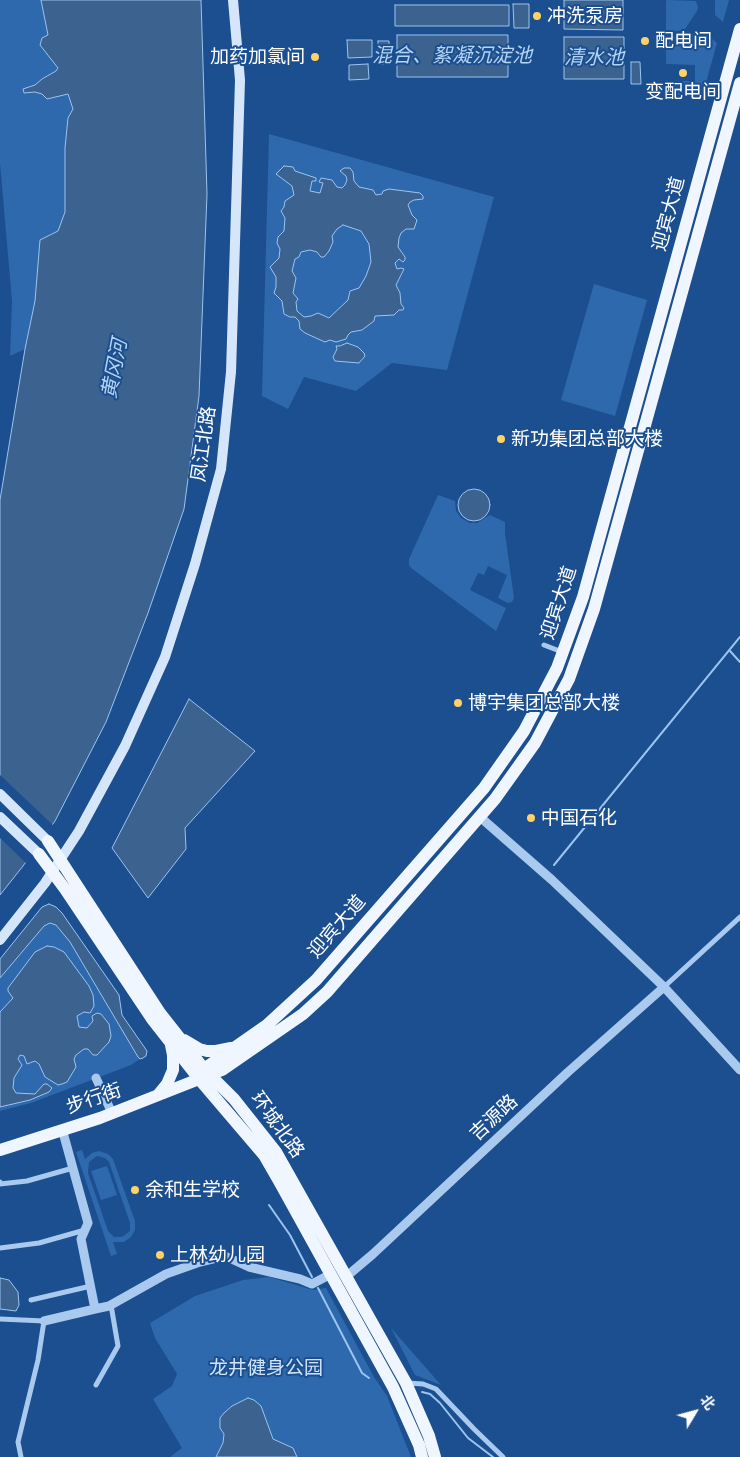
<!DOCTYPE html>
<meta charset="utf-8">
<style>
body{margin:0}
#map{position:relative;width:740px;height:1457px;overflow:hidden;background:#1b4f8f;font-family:Figtree,"Noto Sans SC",sans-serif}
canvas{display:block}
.north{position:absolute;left:670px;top:1387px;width:50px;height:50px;-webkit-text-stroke:4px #1b4f8f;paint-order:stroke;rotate:53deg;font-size:14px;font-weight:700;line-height:20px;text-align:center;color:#fff}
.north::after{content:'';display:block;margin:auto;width:18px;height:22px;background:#fff;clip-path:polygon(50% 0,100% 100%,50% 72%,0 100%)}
</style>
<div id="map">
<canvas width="740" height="1457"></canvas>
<div class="north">北</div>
</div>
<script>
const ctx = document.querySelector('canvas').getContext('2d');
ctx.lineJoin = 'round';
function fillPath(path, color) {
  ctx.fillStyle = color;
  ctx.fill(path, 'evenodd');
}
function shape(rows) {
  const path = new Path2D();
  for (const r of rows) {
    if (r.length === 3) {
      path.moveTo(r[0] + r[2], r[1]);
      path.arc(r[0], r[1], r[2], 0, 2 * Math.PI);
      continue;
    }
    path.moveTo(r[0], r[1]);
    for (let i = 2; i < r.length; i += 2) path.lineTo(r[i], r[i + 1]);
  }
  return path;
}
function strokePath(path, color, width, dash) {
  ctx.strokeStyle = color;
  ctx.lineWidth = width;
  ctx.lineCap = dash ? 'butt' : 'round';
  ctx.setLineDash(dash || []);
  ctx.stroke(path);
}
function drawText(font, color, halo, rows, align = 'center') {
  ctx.font = font + ' Figtree,"Noto Sans SC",sans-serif';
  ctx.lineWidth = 4;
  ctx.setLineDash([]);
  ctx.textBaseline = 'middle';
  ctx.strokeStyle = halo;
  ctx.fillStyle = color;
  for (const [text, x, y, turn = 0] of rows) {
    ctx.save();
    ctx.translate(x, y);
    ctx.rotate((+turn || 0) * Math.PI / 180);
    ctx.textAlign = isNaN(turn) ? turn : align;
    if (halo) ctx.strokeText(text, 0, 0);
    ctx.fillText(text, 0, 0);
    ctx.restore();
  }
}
fillPath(shape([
 [0,0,41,0,48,35,40,45,58,68,56,71,42,79,35,85,24,89,24,93,35,92,42,94,47,99,68,94,73,109,68,118,65,148,65,212,35,301,25,349,10,356,12,301,0,163],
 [666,0,696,1,698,7,697,11,685,29,678,31,666,31],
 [715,0,729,0,723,22,715,15],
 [702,33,708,35,717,43,702,97,666,94,666,81,695,81,695,65,666,64,666,37],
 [269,134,494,197,447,370,392,363,356,391,304,377,288,409,262,396],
 [594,284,647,300,615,416,561,400],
 [438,495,455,501,456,511,461,518,470,523,477,523,490,515,505,522,505,533,514,598,512,602,508,603,498,598,507,575,488,566,484,575,478,573,470,590,506,608,496,631,411,568,409,565,409,559],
 [50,923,56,925,70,942,140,1059,131,1065,31,1103,0,1111,0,978,44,926],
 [82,1150,85,1159,92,1153,99,1151,108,1154,113,1159,135,1221,135,1230,131,1237,124,1242,113,1242,117,1254,111,1256,76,1152],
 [97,1156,105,1158,109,1162,130,1223,130,1231,122,1237,114,1237,108,1231,88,1173,89,1162],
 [107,1166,117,1195,101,1200,91,1171],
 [269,1277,313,1290,326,1288,374,1377,387,1396,411,1457,170,1457,182,1448,153,1399,172,1386,177,1374,155,1338,150,1323,195,1296,243,1280],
 [391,1328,441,1385,415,1375]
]), '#2e69ad');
const water = shape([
 [41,0,201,0,207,194,199,396,184,509,148,613,106,722,55,821,23,866,0,895,0,500,25,349,35,301,40,240,58,231,65,212,65,148,68,118,73,109,68,94,47,99,42,94,35,92,24,93,23,89,35,85,42,79,56,71,58,68,40,45,42,38,48,35,41,0],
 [564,0,623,0,623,30,564,29,564,0],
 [513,4,529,4,529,28,514,28,513,4],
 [395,5,509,5,509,26,395,26,395,5],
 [397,35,508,35,508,77,397,77,397,35],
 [564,37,624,37,624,79,564,79,564,37],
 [347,40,372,40,372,57,348,58,347,40],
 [378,41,389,41,389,64,378,64,378,41],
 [631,62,640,62,641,84,631,84,631,62],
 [368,64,369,79,349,80,349,65,368,64],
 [284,166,293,167,295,171,316,178,316,181,312,181,310,191,320,193,323,183,319,182,321,178,332,180,337,187,342,188,345,185,347,180,346,176,340,171,344,168,350,168,353,172,354,181,359,187,373,190,376,195,382,194,383,191,389,189,420,193,423,196,423,199,414,200,410,202,408,205,412,215,417,220,414,229,406,229,401,233,399,238,398,247,405,257,405,260,403,262,399,259,395,263,397,269,401,268,404,269,396,285,400,293,401,304,404,308,403,310,399,310,394,315,375,316,374,321,362,330,351,332,348,335,346,339,336,342,330,340,325,342,305,333,300,329,299,321,295,317,290,317,284,314,282,301,274,293,276,287,276,277,270,267,279,258,280,249,277,243,278,237,284,231,285,218,281,211,284,207,285,201,294,195,292,186,276,174,284,166],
 [343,225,361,231,369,244,371,262,366,276,359,288,350,291,348,300,329,318,318,313,311,316,304,317,297,311,296,302,298,299,293,293,296,278,292,271,295,259,299,257,301,252,310,250,317,252,321,257,324,257,329,251,333,242,332,236,337,229,343,225],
 [347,343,358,347,364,353,365,356,359,363,335,361,333,357,337,349,336,346,340,346,347,343],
 [474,505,16],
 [189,699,255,751,185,828,186,849,148,898,112,848,189,699],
 [49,904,56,907,62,913,119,995,122,1015,147,1051,146,1056,143,1058,140,1059,138,1057,70,942,56,925,50,923,44,926,0,978,0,959,42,907,49,904],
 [47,946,54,947,64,952,89,986,93,995,94,1006,90,1013,84,1012,77,1016,79,1027,87,1028,93,1021,92,1016,97,1013,101,1014,109,1024,111,1036,109,1042,97,1055,93,1055,88,1049,84,1049,76,1055,74,1059,76,1067,67,1082,62,1084,58,1085,45,1077,39,1064,35,1061,27,1064,24,1056,20,1055,18,1059,22,1065,14,1078,13,1088,16,1093,35,1094,44,1084,47,1084,52,1088,49,1092,30,1100,0,1107,0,1012,13,998,8,991,8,988,35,952,47,946],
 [0,1278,9,1280,18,1292,19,1305,16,1311,0,1309,0,1278],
 [248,1398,254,1400,261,1406,273,1439,293,1448,297,1457,216,1457,223,1443,224,1434,220,1428,220,1418,224,1413,232,1406,248,1398]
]);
fillPath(water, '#3c6290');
strokePath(water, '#9cc4f0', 1);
fillPath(shape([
 [0,775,54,826,27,864,0,838]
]), '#1b4f8f');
strokePath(shape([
 [730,651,740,662],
 [554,865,740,637],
 [269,1205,290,1235,312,1277],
 [318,1288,362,1373,369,1378],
 [422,1392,430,1394,440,1403,468,1438,493,1457]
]), '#9cc4f0', 2);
strokePath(shape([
 [544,645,562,652],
 [664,987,740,917],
 [0,1182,0,1184,27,1181,73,1168],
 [0,1248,39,1243,85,1230],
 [31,1300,91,1286],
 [0,1319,44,1321,38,1360,18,1442,21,1457],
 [407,1383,423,1384,436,1389,474,1429,503,1457],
 [96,1385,118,1346,111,1305]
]), '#a9c9ee', 5);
strokePath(shape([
 [480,817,552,880,664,987,740,1070],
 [96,1078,111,1111],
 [64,1136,88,1223,81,1239,95,1309,109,1306,166,1274,200,1262,225,1256,249,1267,300,1279,312,1284,331,1274],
 [347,1276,373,1254,568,1072,664,987],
 [44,1321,95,1309]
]), '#a9c9ee', 9);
strokePath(shape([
 [0,794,48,841],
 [0,817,39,854],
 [0,940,45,883,60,860,79,831,125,746,165,657,195,564,221,469,231,372,240,80,233,0]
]), '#d6e6fa', 10);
strokePath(shape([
 [48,841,160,1013,204,1069,234,1099,276,1152,406,1383,429,1436,435,1457],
 [39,854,65,889,152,1019,200,1080,264,1155,279,1181,393,1387,419,1445,422,1457],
 [184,1040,199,1049,207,1051,216,1051,231,1048],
 [204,1069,267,1025,316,980,484,788,524,731,557,668,583,597,740,29],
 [158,1095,167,1084,173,1070,173,1055,171,1045],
 [0,1150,100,1118,222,1070,303,1014,327,992,495,799,535,743,569,679,594,609,740,83]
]), '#f0f6ff', 12);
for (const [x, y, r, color] of [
 [537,16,5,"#ffd166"],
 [645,41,5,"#ffd166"],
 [315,57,5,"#ffd166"],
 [683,73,5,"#ffd166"],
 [501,439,5,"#ffd166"],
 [458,703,5,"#ffd166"],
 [531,818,5,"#ffd166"],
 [135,1190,5,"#ffd166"],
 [160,1255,5,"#ffd166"]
]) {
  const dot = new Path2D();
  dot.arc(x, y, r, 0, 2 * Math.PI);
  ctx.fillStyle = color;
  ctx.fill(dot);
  strokePath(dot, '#1b4f8f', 2);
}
drawText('19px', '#fff', '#1b4f8f', [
 ["冲洗泵房",547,16],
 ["配电间",655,41],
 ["加药加氯间",305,57,"right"],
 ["变配电间",683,92,"center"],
 ["新功集团总部大楼",511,439],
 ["博宇集团总部大楼",468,703],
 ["中国石化",541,818],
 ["余和生学校",145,1190],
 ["上林幼儿园",170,1255]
], 'left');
drawText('19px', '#fff', '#1b4f8f', [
 ["迎宾大道",669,214,-75],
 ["凤江北路",204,444,-82],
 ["迎宾大道",559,603,-72],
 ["迎宾大道",337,927,-49],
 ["步行街",94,1099,-19],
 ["吉源路",494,1118,-43],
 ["环城北路",277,1125,54]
]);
drawText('19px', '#cfe3fa', '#1b4f8f', [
 ["龙井健身公园",266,1368]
]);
drawText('italic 20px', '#b5d3f5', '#1b4f8f', [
 ["混合、絮凝沉淀池",452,56],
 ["清水池",594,58],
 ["黄冈河",115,369,-79]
]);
</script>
